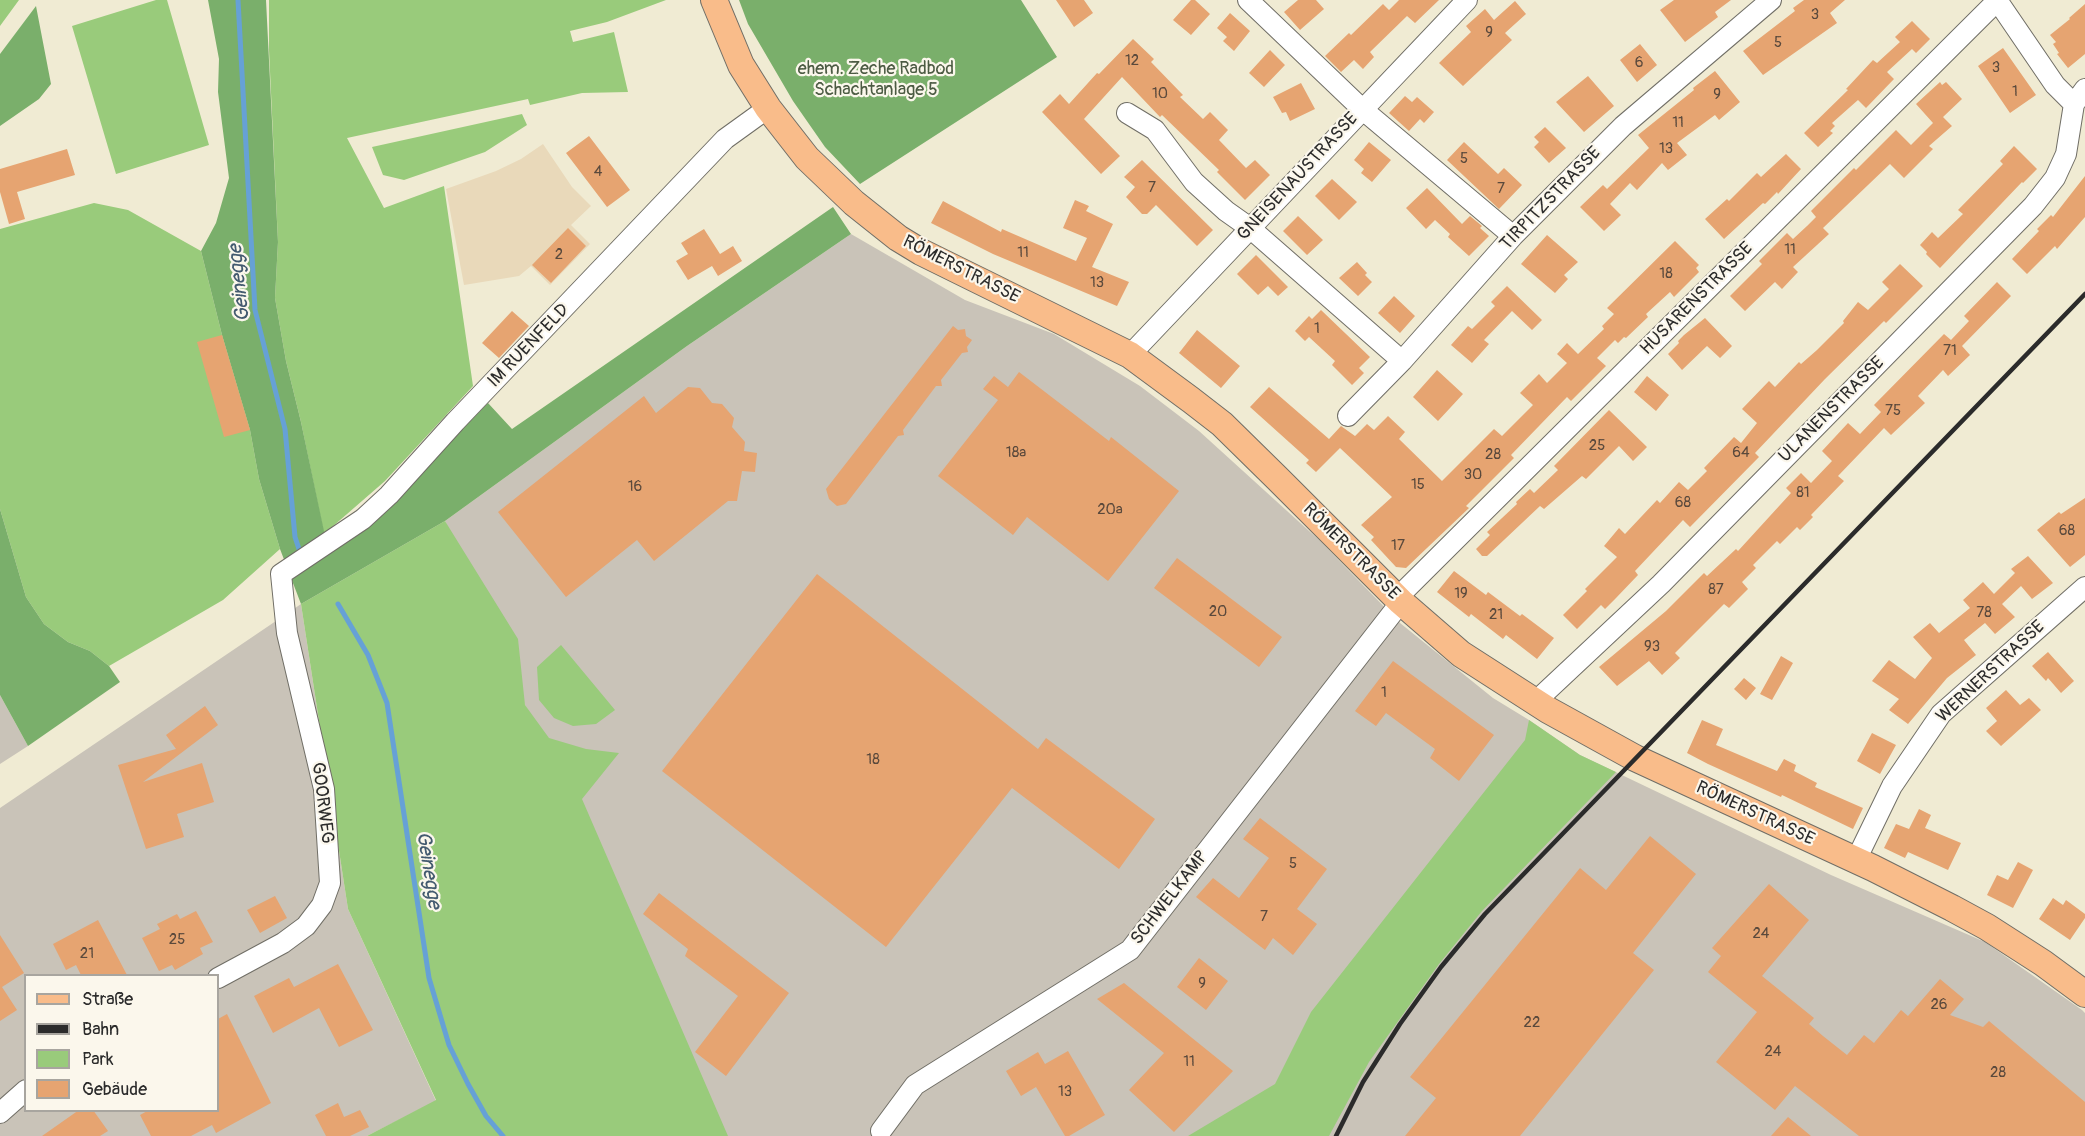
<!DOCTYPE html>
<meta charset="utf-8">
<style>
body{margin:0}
#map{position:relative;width:2085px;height:1136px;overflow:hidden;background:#f0ebd3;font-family:Pangolin,sans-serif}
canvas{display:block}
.legend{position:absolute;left:24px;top:974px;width:195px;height:138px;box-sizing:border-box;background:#fbf7ec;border:2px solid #a8a59f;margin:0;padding:8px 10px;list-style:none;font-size:18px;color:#2b2b2b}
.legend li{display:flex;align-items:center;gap:12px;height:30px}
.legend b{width:30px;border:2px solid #a8a59f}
</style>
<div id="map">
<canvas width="2085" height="1136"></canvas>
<ul class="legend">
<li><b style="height:8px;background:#f9bc8a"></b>Straße</li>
<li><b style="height:8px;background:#2b2b2b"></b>Bahn</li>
<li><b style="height:16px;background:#99cb7b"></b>Park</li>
<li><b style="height:16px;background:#e6a471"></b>Gebäude</li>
</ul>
</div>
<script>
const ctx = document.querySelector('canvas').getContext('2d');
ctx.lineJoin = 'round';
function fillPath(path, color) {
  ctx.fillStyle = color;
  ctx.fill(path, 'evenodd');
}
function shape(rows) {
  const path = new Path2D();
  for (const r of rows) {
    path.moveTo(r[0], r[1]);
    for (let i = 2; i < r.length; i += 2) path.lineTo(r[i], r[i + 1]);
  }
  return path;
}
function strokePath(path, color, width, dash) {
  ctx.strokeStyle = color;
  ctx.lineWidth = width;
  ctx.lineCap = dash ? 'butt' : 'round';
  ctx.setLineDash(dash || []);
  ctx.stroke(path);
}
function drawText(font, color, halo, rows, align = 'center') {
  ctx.font = font + ' Pangolin,sans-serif';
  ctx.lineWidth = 4.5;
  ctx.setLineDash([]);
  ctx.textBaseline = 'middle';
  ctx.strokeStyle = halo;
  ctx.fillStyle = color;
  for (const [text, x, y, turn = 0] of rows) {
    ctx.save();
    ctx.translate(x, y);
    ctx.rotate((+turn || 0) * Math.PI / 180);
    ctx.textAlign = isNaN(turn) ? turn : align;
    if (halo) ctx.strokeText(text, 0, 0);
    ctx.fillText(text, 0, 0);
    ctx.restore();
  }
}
fillPath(shape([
 [543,144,572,187,591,206,571,225,590,244,550,285,531,266,519,276,464,285,446,189,496,171,521,159]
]), '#e9d9ba');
fillPath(shape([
 [851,234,965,300,1054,334,1140,386,1199,431,1319,540,1400,623,1493,698,1529,720,1580,755,1831,875,1985,942,2082,1010,2085,1013,2085,1136,712,1136,445,521,687,346],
 [301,604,348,909,436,1101,367,1136,0,1136,0,808],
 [26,976,218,976,218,1110,26,1110],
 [0,695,28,746,0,764]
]), '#c9c3b8');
fillPath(shape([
 [0,0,19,0,0,26],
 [156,0,167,0,209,145,116,174,72,26],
 [269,0,666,0,607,22,570,31,573,42,614,32,628,92,582,93,530,105,528,99,347,138,384,208,444,186,473,386,385,481,324,534,301,422,286,361,275,298,278,242,269,50],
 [522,114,527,125,485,152,404,180,383,175,372,147],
 [94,203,128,210,201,251,222,335,250,430,259,479,280,549,223,600,109,666,90,651,68,642,44,624,26,597,0,509,0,229],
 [445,521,518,639,525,705,549,738,586,749,619,753,582,799,728,1136,367,1136,436,1100,348,909,301,604],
 [561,645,615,710,596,724,573,726,554,718,539,700,537,667],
 [1529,720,1580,755,1616,772,1482,911,1439,964,1369,1062,1329,1136,1188,1136,1275,1084,1311,1012,1525,740]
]), '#99cb7b');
fillPath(shape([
 [208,0,266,0,278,242,275,298,286,361,301,422,328,550,411,482,488,403,512,429,833,207,851,234,687,346,445,521,301,604,280,549,259,479,250,430,222,335,201,251,216,223,229,178,218,92,219,59],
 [739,0,1021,0,1057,57,860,184,825,147,793,101,748,24],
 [36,6,51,84,39,99,0,126,0,54],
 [0,509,26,597,44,624,68,642,90,651,109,666,120,682,28,746,0,695]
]), '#7aaf6b');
strokePath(shape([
 [238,0,255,310,285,429,295,537,301,555],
 [338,604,368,655,387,703,429,978,449,1045,468,1084,486,1116,503,1136]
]), '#66a1d6', 5);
fillPath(shape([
 [1056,0,1084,0,1093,13,1074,27],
 [1191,0,1195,0,1210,14,1191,35,1173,20],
 [1298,0,1316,0,1324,9,1300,30,1284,12],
 [1399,0,1439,0,1415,23,1407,16,1370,52,1374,57,1363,69,1354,60,1341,72,1325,56,1349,33,1351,35,1383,4,1389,10],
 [1674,0,1731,0,1715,12,1718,17,1685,42,1660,10],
 [1804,0,1845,0,1830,13,1837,23,1763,75,1743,51,1795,11,1793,8],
 [1515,1,1526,14,1505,33,1512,40,1463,86,1439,63,1471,32,1466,26,1485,9,1494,20],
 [2085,4,2085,54,2068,68,2057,54,2059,53,2053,44,2056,42,2050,35,2070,19,2069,18],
 [1230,13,1250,31,1234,51,1223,41,1227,37,1217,28],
 [1912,21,1930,39,1916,53,1912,49,1887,72,1894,79,1866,108,1858,100,1832,123,1835,126,1830,131,1833,133,1818,147,1804,133,1848,90,1846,89,1873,60,1877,63,1900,42,1895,37],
 [1133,39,1154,59,1151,62,1183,95,1180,97,1203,119,1210,112,1228,130,1219,140,1246,168,1255,160,1270,175,1245,200,1217,172,1219,170,1162,115,1160,117,1122,77,1084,119,1120,156,1101,174,1042,112,1060,94,1069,104,1097,73,1099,74],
 [1640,44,1657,65,1637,82,1620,60],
 [2003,48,2036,95,2010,113,1978,66],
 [1270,50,1285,65,1264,87,1249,73],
 [1715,71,1740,102,1719,120,1715,115,1677,143,1687,155,1668,170,1662,163,1637,190,1630,183,1610,204,1621,215,1604,231,1580,207,1603,185,1607,189,1649,148,1638,135,1694,90,1693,88],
 [1588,76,1614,106,1584,132,1556,102],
 [1940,82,1942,85,1946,82,1962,99,1943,117,1952,126,1929,146,1933,149,1904,178,1890,164,1823,228,1829,234,1793,267,1798,272,1782,289,1775,282,1745,311,1730,296,1762,264,1759,261,1787,233,1793,239,1807,226,1816,217,1811,211,1854,168,1856,170,1896,130,1911,145,1933,123,1916,104],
 [1301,83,1315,109,1290,121,1286,112,1282,113,1273,97],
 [1405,96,1412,102,1417,97,1434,112,1424,123,1420,119,1409,131,1389,113],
 [1545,127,1566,148,1549,163,1534,147,1539,142,1534,137],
 [589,136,630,190,607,207,566,153],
 [1369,142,1391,160,1372,182,1361,173,1364,169,1354,160],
 [1464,142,1498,174,1504,168,1522,185,1499,209,1447,160],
 [2014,146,2037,169,2023,183,2022,182,1940,268,1926,254,1927,252,1920,245,1932,232,1938,238,1963,214,1958,210,2003,164,2000,161],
 [67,149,75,175,17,192,25,219,9,224,0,192,0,169],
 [1786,154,1801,169,1778,194,1777,192,1765,204,1763,203,1724,239,1705,219,1727,199,1729,201,1757,173,1761,177],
 [1142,160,1213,230,1197,246,1156,205,1147,214,1142,214,1126,197,1135,187,1124,177],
 [2085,176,2085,217,2057,249,2055,246,2027,274,2012,259,2039,231,2037,229,2051,215,2053,217],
 [1332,179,1357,202,1339,220,1315,196],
 [1427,188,1462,224,1470,216,1482,226,1480,228,1489,236,1469,256,1448,237,1450,234,1435,220,1426,229,1406,208],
 [1075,200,1089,206,1086,211,1113,224,1092,267,1129,282,1117,306,993,254,931,223,943,201,1001,232,1002,229,1076,261,1087,238,1063,228],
 [1298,216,1323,240,1307,255,1283,231],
 [568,228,586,246,551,283,532,265],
 [704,229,720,254,733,246,742,261,718,276,712,266,688,280,676,261,688,254,681,243],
 [1547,235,1578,262,1564,275,1568,279,1555,293,1521,264],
 [1675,241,1699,265,1696,268,1699,272,1674,297,1670,292,1646,314,1648,317,1626,338,1624,337,1618,343,1615,340,1597,358,1606,366,1571,401,1567,397,1511,455,1514,458,1466,506,1469,508,1406,568,1396,567,1371,540,1374,537,1361,525,1392,497,1340,448,1316,472,1306,463,1309,460,1250,407,1269,387,1329,439,1341,426,1355,436,1367,424,1374,430,1388,416,1405,432,1399,439,1442,481,1494,429,1502,436,1533,405,1520,393,1539,374,1547,383,1567,363,1557,354,1567,343,1578,354,1604,329,1602,326,1614,314,1607,308],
 [1256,255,1288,287,1278,296,1268,286,1258,295,1237,274],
 [1357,262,1367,273,1365,275,1372,282,1358,296,1339,278],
 [1900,264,1923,286,1886,323,1884,321,1825,379,1755,453,1759,457,1690,527,1683,520,1635,571,1638,575,1616,598,1605,609,1601,605,1577,629,1563,615,1587,591,1585,589,1617,557,1604,546,1619,528,1625,534,1657,500,1660,503,1679,482,1688,490,1707,471,1704,468,1734,437,1741,443,1757,423,1742,409,1769,381,1775,387,1799,362,1801,364,1817,350,1844,323,1843,321,1858,302,1868,310,1889,289,1882,282],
 [1997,282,2011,296,1962,346,1970,355,1948,376,1943,370,1918,396,1925,403,1891,435,1884,428,1838,476,1844,481,1811,515,1813,517,1800,530,1797,527,1780,544,1777,541,1753,565,1756,568,1742,582,1748,589,1729,608,1724,604,1675,653,1680,658,1662,675,1649,661,1617,686,1599,667,1666,611,1704,573,1707,576,1736,549,1738,551,1791,493,1786,488,1801,473,1811,483,1832,461,1822,451,1848,423,1860,434,1881,412,1874,405,1944,334,1951,340,1969,321,1964,316],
 [1507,286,1542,320,1532,330,1512,311,1484,340,1489,344,1472,363,1451,345,1468,326,1472,329,1495,306,1491,302],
 [1394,296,1415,316,1400,333,1378,313],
 [1321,310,1370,357,1359,368,1364,373,1352,385,1332,365,1335,361,1309,337,1305,341,1295,331,1309,316,1312,319],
 [512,311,529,326,499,358,482,343],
 [1705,318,1732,346,1720,358,1707,346,1682,370,1668,354,1679,343,1678,341,1684,335],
 [953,326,958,330,965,329,966,336,972,340,967,347,968,352,962,353,941,380,942,386,936,386,903,430,904,435,898,436,846,504,837,506,829,499,826,489],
 [1197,330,1240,366,1221,388,1179,353],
 [222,335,250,430,224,437,197,342],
 [1437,370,1463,394,1438,421,1413,397],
 [1019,372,1109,441,1111,437,1179,491,1108,581,1027,517,1013,535,938,476,998,400,983,389,994,376,1008,387],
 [1647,376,1669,395,1656,411,1634,392],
 [688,387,700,388,712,403,722,404,734,418,732,427,745,442,744,451,757,453,755,472,742,471,737,501,728,501,654,561,637,540,566,597,498,512,644,396,656,413],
 [1609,410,1647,447,1633,461,1619,446,1586,479,1582,476,1544,509,1540,506,1487,556,1482,556,1476,549,1490,535,1487,532,1517,504,1516,502,1530,489,1534,493,1558,470,1554,466],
 [2085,498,2085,555,2070,567,2037,530,2059,512,2061,514],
 [2028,556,2053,583,2032,599,2021,586,2002,604,2015,617,1995,634,1985,623,1964,640,1976,655,1947,678,1908,724,1889,710,1899,699,1872,681,1889,660,1915,679,1932,658,1913,637,1930,623,1939,633,1970,608,1963,600,1983,582,1994,594,2015,573,2011,569],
 [1177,558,1282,637,1259,667,1154,588],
 [1454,571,1486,595,1488,592,1520,616,1522,614,1554,638,1537,659,1506,635,1503,639,1471,614,1469,617,1437,592],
 [817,574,1038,749,1046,738,1155,819,1119,869,1012,788,886,947,662,771],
 [2048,652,2074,681,2061,693,2048,678,2046,681,2032,666],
 [1781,656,1793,663,1772,700,1760,694],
 [1393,661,1494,735,1459,781,1430,758,1435,749,1386,713,1376,726,1355,711],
 [1744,678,1756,688,1746,700,1734,689],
 [2006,690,2020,705,2029,698,2041,710,2001,746,1986,731,1997,721,1986,708],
 [205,706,218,725,143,782,202,763,214,802,177,814,184,837,146,849,118,765,176,749,166,735],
 [1702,720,1723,729,1716,745,1777,771,1784,759,1796,765,1794,771,1817,783,1815,787,1863,808,1853,829,1782,795,1781,797,1708,764,1687,753],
 [1872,733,1896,745,1880,774,1857,761],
 [1919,809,1931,815,1925,828,1961,843,1948,870,1908,852,1905,858,1884,848,1896,824,1909,829],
 [1260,818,1327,869,1297,909,1317,924,1293,955,1273,938,1265,950,1196,897,1213,878,1239,898,1269,858,1243,839],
 [1650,836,1696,874,1633,953,1654,970,1520,1136,1405,1136,1436,1098,1410,1077,1580,868,1606,890],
 [2018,862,2033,870,2013,908,1987,895,1997,875,2008,880],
 [1769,884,1809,920,1762,976,1814,1018,1809,1024,1823,1036,1847,1055,1864,1035,1874,1043,1901,1010,1908,1016,1940,979,1964,999,1950,1015,1983,1027,1989,1021,2085,1102,2085,1136,1859,1136,1795,1086,1775,1110,1716,1062,1757,1012,1708,972,1721,956,1712,948],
 [659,893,789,993,726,1076,695,1052,738,996,685,956,688,949,643,914],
 [275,896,287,918,260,933,247,910],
 [2053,898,2063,905,2066,900,2085,914,2085,918,2070,940,2039,919],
 [196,911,213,942,200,948,203,954,175,970,172,965,159,971,142,938,160,929,157,924,177,914,180,919],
 [98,920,127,975,81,975,76,965,66,970,53,944],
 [0,935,24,973,2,987,17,1010,0,1021],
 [1199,958,1228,981,1206,1010,1177,987],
 [338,964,373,1030,339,1047,319,1008,273,1033,254,996,289,978,294,987],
 [1124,983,1233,1071,1174,1132,1129,1090,1164,1053,1097,999],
 [227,1014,271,1103,216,1133,212,1125,191,1136,151,1136,140,1115,149,1110,218,1110,218,1019],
 [1068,1051,1105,1115,1069,1136,1065,1136,1036,1087,1021,1096,1006,1071,1038,1052,1045,1064],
 [338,1103,344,1117,360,1110,369,1127,350,1136,326,1136,315,1115],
 [79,1110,93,1110,108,1131,100,1136,42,1136],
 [1788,1117,1811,1136,1771,1136]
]), '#e6a471');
const minor = shape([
 [1248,0,1362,109,1513,236],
 [1997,0,2055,85,2074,104],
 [1127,113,1155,130,1194,182,1226,211,1250,228,1402,361],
 [1130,355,1467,0],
 [1348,416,1402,361,1513,236,1623,126,1771,0],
 [1397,598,1997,1],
 [1535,702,1661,584,2033,206,2055,178,2066,154,2074,104,2085,89],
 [1856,860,1892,786,1941,714,2085,587],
 [218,978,283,943,306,926,322,905,330,883,324,789,287,633,281,574,363,519,389,495,455,422,725,139,768,108],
 [0,1113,26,1090],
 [881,1131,915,1085,1130,950,1401,602]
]);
const major = shape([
 [714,0,741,65,768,108,807,158,854,203,898,238,921,252,1130,355,1191,400,1222,424,1278,479,1401,602,1461,654,1548,710,1635,758,1873,868,1952,908,1987,927,2043,963,2085,994]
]);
strokePath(minor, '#706e66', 22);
strokePath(major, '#706e66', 28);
strokePath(minor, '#fff', 20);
strokePath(major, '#f9bc8a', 26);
strokePath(shape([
 [1336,1136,1363,1082,1400,1024,1441,967,1485,914,2085,294]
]), '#2b2b2b', 4.5);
drawText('15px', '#5a493c', null, [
 ["3",1815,15],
 ["9",1489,33],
 ["5",1778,43],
 ["12",1132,61],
 ["6",1639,63],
 ["3",1996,68],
 ["1",2015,92],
 ["10",1160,94],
 ["9",1717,95],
 ["11",1678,123],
 ["13",1666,149],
 ["5",1464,159],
 ["4",598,172],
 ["7",1152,188],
 ["7",1501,189],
 ["11",1790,250],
 ["11",1023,253],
 ["2",559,255],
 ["18",1666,274],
 ["13",1097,283],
 ["1",1317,329],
 ["71",1950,351],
 ["75",1893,411],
 ["25",1597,446],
 ["18a",1016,453],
 ["64",1741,453],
 ["28",1493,455],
 ["30",1473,475],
 ["15",1418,485],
 ["16",635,487],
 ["81",1803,493],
 ["68",1683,503],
 ["20a",1110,510],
 ["68",2067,531],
 ["17",1398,546],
 ["87",1716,590],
 ["19",1461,594],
 ["20",1218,612],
 ["78",1984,613],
 ["21",1496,615],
 ["93",1652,647],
 ["1",1384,693],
 ["18",873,760],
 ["5",1293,864],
 ["7",1264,917],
 ["24",1761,934],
 ["25",177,940],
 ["21",87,954],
 ["9",1202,984],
 ["26",1939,1005],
 ["22",1532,1023],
 ["24",1773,1052],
 ["11",1189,1062],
 ["28",1998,1073],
 ["13",1065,1092]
]);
drawText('18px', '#4c5b43', '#fbf7ec', [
 ["ehem. Zeche Radbod",876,69],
 ["Schachtanlage 5",876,90]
]);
drawText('18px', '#2b2b2b', '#fbf7ec', [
 ["GNEISENAUSTRASSE",1298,177,-47],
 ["TIRPITZSTRASSE",1551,199,-46],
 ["RÖMERSTRASSE",961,270,27],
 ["HUSARENSTRASSE",1697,299,-45],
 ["IM RUENFELD",529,346,-46],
 ["ULANENSTRASSE",1832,410,-45],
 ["RÖMERSTRASSE",1351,552,45],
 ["WERNERSTRASSE",1991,672,-43],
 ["GOORWEG",322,803,83],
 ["RÖMERSTRASSE",1755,814,25],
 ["SCHWELKAMP",1170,898,-52]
]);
drawText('italic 20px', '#435a6f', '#fbf7ec', [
 ["Geinegge",240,283,-96],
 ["Geinegge",428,870,81]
]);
</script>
